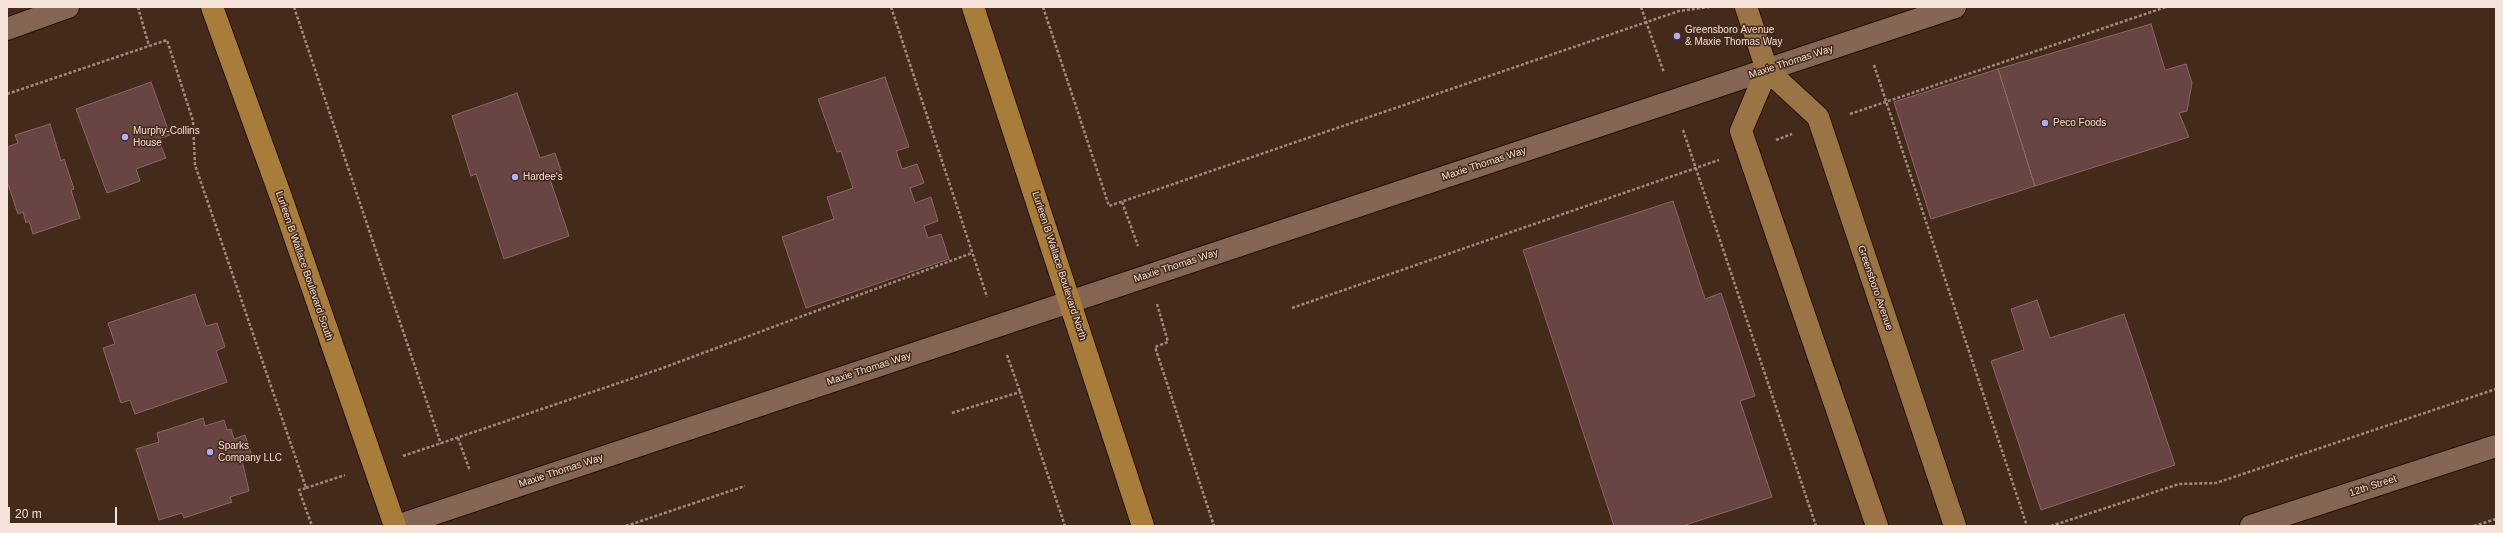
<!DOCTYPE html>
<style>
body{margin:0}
#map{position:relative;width:2503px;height:533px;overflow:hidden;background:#442a1a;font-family:Helvetica,sans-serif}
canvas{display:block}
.frame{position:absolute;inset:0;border:8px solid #f5e2d9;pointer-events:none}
.scale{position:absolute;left:8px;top:507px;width:109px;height:18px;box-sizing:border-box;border:2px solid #f5e2d9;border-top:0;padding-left:5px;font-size:12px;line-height:14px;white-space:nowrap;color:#f5e2d9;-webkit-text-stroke:3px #442a1a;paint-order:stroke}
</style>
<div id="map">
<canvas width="2503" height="533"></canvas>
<div class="frame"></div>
<div class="scale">20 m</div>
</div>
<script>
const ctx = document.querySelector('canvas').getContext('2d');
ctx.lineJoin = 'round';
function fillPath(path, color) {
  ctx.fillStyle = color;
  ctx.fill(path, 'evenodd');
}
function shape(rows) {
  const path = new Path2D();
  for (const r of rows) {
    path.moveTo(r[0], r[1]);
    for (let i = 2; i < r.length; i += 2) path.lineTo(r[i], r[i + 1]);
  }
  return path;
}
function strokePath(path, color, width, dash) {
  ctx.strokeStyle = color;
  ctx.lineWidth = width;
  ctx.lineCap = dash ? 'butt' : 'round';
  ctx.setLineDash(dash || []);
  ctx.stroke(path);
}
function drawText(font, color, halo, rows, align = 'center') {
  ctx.font = font + ' Helvetica,sans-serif';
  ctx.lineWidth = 3;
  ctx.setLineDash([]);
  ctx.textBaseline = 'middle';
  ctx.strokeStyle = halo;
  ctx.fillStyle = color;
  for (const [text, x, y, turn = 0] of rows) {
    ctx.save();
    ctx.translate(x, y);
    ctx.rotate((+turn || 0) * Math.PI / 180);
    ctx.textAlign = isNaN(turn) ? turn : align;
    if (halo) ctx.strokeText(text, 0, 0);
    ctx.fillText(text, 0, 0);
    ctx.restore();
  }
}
const building = shape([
 [2151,24,2165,70,2186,64,2192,83,2187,111,2179,113,2189,137,2035,186,1998,69,2151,24],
 [1998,69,2035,186,1931,219,1894,102,1998,69],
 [885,77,909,147,896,151,902,169,917,164,924,183,910,188,915,203,931,197,938,221,924,226,928,238,941,234,949,259,806,308,782,237,834,219,827,197,853,188,841,151,837,152,818,99,885,77],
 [151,82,170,135,158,139,166,158,136,169,140,181,107,193,76,109,151,82],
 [517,93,540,158,555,153,562,174,550,179,569,236,504,259,476,174,471,176,452,116,517,93],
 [50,124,61,161,64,159,74,189,71,190,80,218,33,234,29,221,26,223,23,212,18,214,7,181,7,147,18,143,15,135,50,124],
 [1673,201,1705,299,1721,293,1755,396,1740,401,1772,497,1682,526,1614,526,1523,250,1673,201],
 [195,294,206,326,217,323,225,347,216,351,227,382,135,414,130,400,121,403,103,348,115,344,108,323,195,294],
 [2037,300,2050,338,2124,314,2175,465,2041,510,1991,361,2024,350,2011,309,2037,300],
 [203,418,205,426,224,420,227,430,231,429,234,439,245,435,252,456,242,460,249,491,230,497,232,502,184,518,182,513,159,520,136,449,159,442,157,433,203,418]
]);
fillPath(building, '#684542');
strokePath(building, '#8b6663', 1);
const minor = shape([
 [7,29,68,7],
 [397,526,1955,7],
 [2251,526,2496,446]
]);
const major = shape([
 [1746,7,1767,70,1818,117,1955,526],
 [1767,70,1741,131,1877,526]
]);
const highway = shape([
 [212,7,282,200,395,526],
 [973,7,1143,526]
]);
strokePath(minor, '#2a1103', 24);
strokePath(major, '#2a1103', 24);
strokePath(highway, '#2a1103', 24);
strokePath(shape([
 [138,7,149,46],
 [294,7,441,444],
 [891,7,987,297],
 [1043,7,1109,206,1679,11,1709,7],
 [1641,7,1664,73],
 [1874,65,2027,526],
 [7,94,167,40,193,121,195,165,306,488,299,490,312,526],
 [1850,114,2166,7],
 [1683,130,1816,526],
 [1776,140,1792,134],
 [1122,202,1138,246],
 [1157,304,1168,342,1155,347,1214,526],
 [1292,308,1719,160],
 [1007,355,1020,392],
 [952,413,1020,392,1065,526],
 [458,438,470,471],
 [403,456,660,369,972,253],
 [306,488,345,475],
 [626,526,745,486],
 [2051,526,2179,484,2216,483,2496,389],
 [2474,526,2496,519]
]), '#a0897d', 2.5, [3, 2]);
strokePath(minor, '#856655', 22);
strokePath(major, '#9a7445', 22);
strokePath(highway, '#a87d3a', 22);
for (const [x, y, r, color] of [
 [1677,36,4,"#abaffb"],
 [2045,123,4,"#abaffb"],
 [125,137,4,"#abaffb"],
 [515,177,4,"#abaffb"],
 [210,452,4,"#abaffb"]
]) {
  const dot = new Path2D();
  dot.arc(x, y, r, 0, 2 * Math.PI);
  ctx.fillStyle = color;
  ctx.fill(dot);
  strokePath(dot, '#442a1a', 1.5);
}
drawText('10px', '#f5e2d9', '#442a1a', [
 ["Greensboro Avenue",1685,30],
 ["& Maxie Thomas Way",1685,42],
 ["Peco Foods",2053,123],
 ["Murphy-Collins",133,131],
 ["House",133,143],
 ["Hardee's",523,177],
 ["Sparks",218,446],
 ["Company LLC",218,458]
], 'left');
drawText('10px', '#f5e2d9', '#442a1a', [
 ["Maxie Thomas Way",1791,62,-18],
 ["Maxie Thomas Way",1484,164,-18],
 ["Lurleen B Wallace Boulevard South",304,266,71],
 ["Lurleen B Wallace Boulevard North",1059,266,72],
 ["Maxie Thomas Way",1176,266,-18],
 ["Greensboro Avenue",1875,288,71],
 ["Maxie Thomas Way",869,369,-18],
 ["Maxie Thomas Way",561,471,-18],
 ["12th Street",2373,486,-18]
]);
</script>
